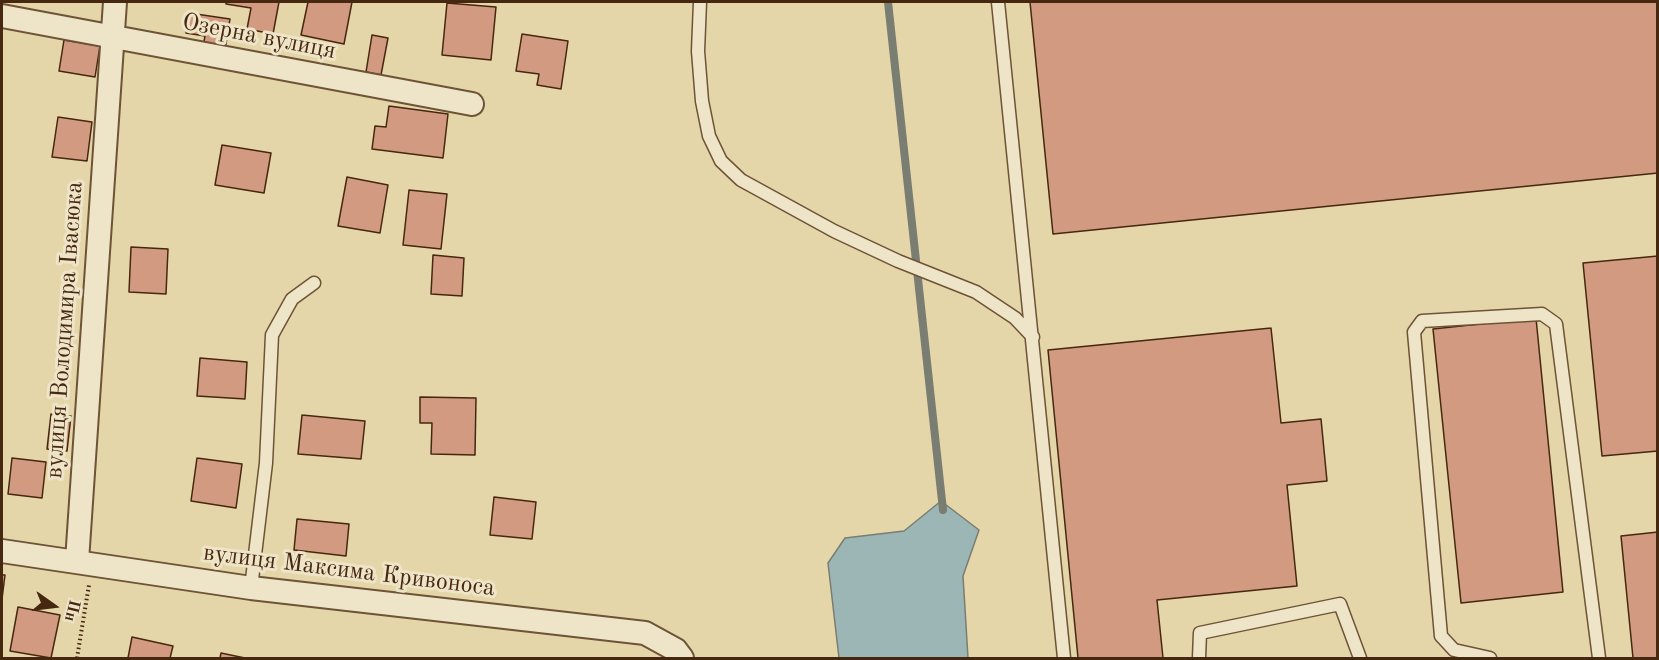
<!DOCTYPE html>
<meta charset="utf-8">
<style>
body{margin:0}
#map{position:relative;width:1659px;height:660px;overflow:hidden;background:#e5d6a9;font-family:"Old Standard TT",serif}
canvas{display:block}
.frame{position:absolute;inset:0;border:3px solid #462710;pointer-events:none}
.north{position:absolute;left:24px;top:576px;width:60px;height:60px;-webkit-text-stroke:4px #eee4c7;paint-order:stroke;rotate:104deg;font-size:16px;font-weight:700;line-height:24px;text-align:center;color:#462710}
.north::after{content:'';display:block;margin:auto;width:21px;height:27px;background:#462710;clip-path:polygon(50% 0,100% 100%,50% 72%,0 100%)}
</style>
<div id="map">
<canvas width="1659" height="660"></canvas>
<div class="frame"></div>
<div class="north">Пн</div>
</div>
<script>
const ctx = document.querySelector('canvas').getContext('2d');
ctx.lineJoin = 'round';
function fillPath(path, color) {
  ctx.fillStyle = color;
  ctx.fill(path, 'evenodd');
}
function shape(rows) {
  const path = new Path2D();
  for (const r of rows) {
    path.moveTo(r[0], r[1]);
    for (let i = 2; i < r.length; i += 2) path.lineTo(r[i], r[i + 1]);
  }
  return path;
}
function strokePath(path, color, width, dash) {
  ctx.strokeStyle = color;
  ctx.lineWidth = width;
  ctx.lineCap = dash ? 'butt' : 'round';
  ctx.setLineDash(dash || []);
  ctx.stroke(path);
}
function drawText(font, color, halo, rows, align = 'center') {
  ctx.font = font + ' "Old Standard TT",serif';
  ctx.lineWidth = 6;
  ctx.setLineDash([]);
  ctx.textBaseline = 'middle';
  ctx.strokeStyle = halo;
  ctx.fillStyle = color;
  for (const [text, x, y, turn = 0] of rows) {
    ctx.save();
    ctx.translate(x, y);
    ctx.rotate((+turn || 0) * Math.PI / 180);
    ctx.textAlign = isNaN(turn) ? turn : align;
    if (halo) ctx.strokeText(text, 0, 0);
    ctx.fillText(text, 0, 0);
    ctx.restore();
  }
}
const water = shape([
 [941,501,979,530,963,576,968,658,839,658,828,563,845,538,904,531,941,501]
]);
fillPath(water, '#9bb6b4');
strokePath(water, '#797d72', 1.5);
strokePath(shape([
 [888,2,943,510]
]), '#797d72', 8);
const building = shape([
 [226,2,279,2,273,34,247,29,251,8,226,4,226,2],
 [308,2,352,2,344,44,301,35,308,2],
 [1030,2,1658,2,1658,173,1053,234,1030,2],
 [447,3,496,7,491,60,442,55,447,3],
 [189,13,230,19,225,50,203,47,205,36,186,33,189,13],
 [522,34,568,41,561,89,537,85,539,74,516,71,522,34],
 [372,35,388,38,381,75,366,72,372,35],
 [64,40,100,46,95,77,59,71,64,40],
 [389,106,448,114,443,158,372,149,375,126,386,127,389,106],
 [58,117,92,122,87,161,52,157,58,117],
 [222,145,271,153,264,193,215,185,222,145],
 [347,177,388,185,380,233,338,226,347,177],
 [409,190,447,194,441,249,403,245,409,190],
 [131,247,168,249,166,294,129,292,131,247],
 [433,255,464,258,462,296,431,294,433,255],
 [1658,256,1658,451,1602,456,1583,263,1658,256],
 [1536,318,1563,592,1461,603,1433,329,1536,318],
 [1271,328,1281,423,1321,419,1327,481,1287,485,1297,586,1157,600,1163,658,1078,658,1048,350,1271,328],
 [200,358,247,362,245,399,197,396,200,358],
 [420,397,476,398,475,455,431,454,432,423,420,423,420,397],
 [51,414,71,416,67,451,47,449,51,414],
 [302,415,365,421,361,459,298,454,302,415],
 [12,458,46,462,42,498,8,494,12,458],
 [197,458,242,464,236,508,191,501,197,458],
 [494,497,536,502,532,539,490,535,494,497],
 [297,519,349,524,346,556,294,550,297,519],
 [1658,532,1658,658,1633,658,1621,536,1658,532],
 [2,575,5,575,2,599,2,575],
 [18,607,60,615,51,658,10,651,18,607],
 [132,637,173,646,170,658,128,658,132,637],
 [221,653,245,658,220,658,221,653]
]);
fillPath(building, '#d29a81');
strokePath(building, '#462710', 1.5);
const service = shape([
 [700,2,698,51,702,101,709,136,721,161,741,180,834,231,898,261,976,292,1015,318,1033,337],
 [998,2,1064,658],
 [251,588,266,463,272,335,292,299,314,283],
 [1199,658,1200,633,1340,604,1360,658],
 [1490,658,1454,650,1441,636,1414,332,1422,321,1542,314,1556,324,1599,658]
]);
const minor = shape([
 [2,16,472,104],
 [2,551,251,588,645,633,676,650,682,658],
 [77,561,115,2]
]);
strokePath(service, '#6e5336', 15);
strokePath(minor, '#6e5336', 26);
strokePath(shape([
 [77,658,89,585]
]), '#462710', 4, [1.5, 3]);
strokePath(service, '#eee4c7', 12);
strokePath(minor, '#eee4c7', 22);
drawText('24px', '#462710', '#eee4c7', [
 ["Озерна вулиця",259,37,11],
 ["вулиця Володимира Івасюка",65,330,-86],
 ["вулиця Максима Кривоноса",349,571,7]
]);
</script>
